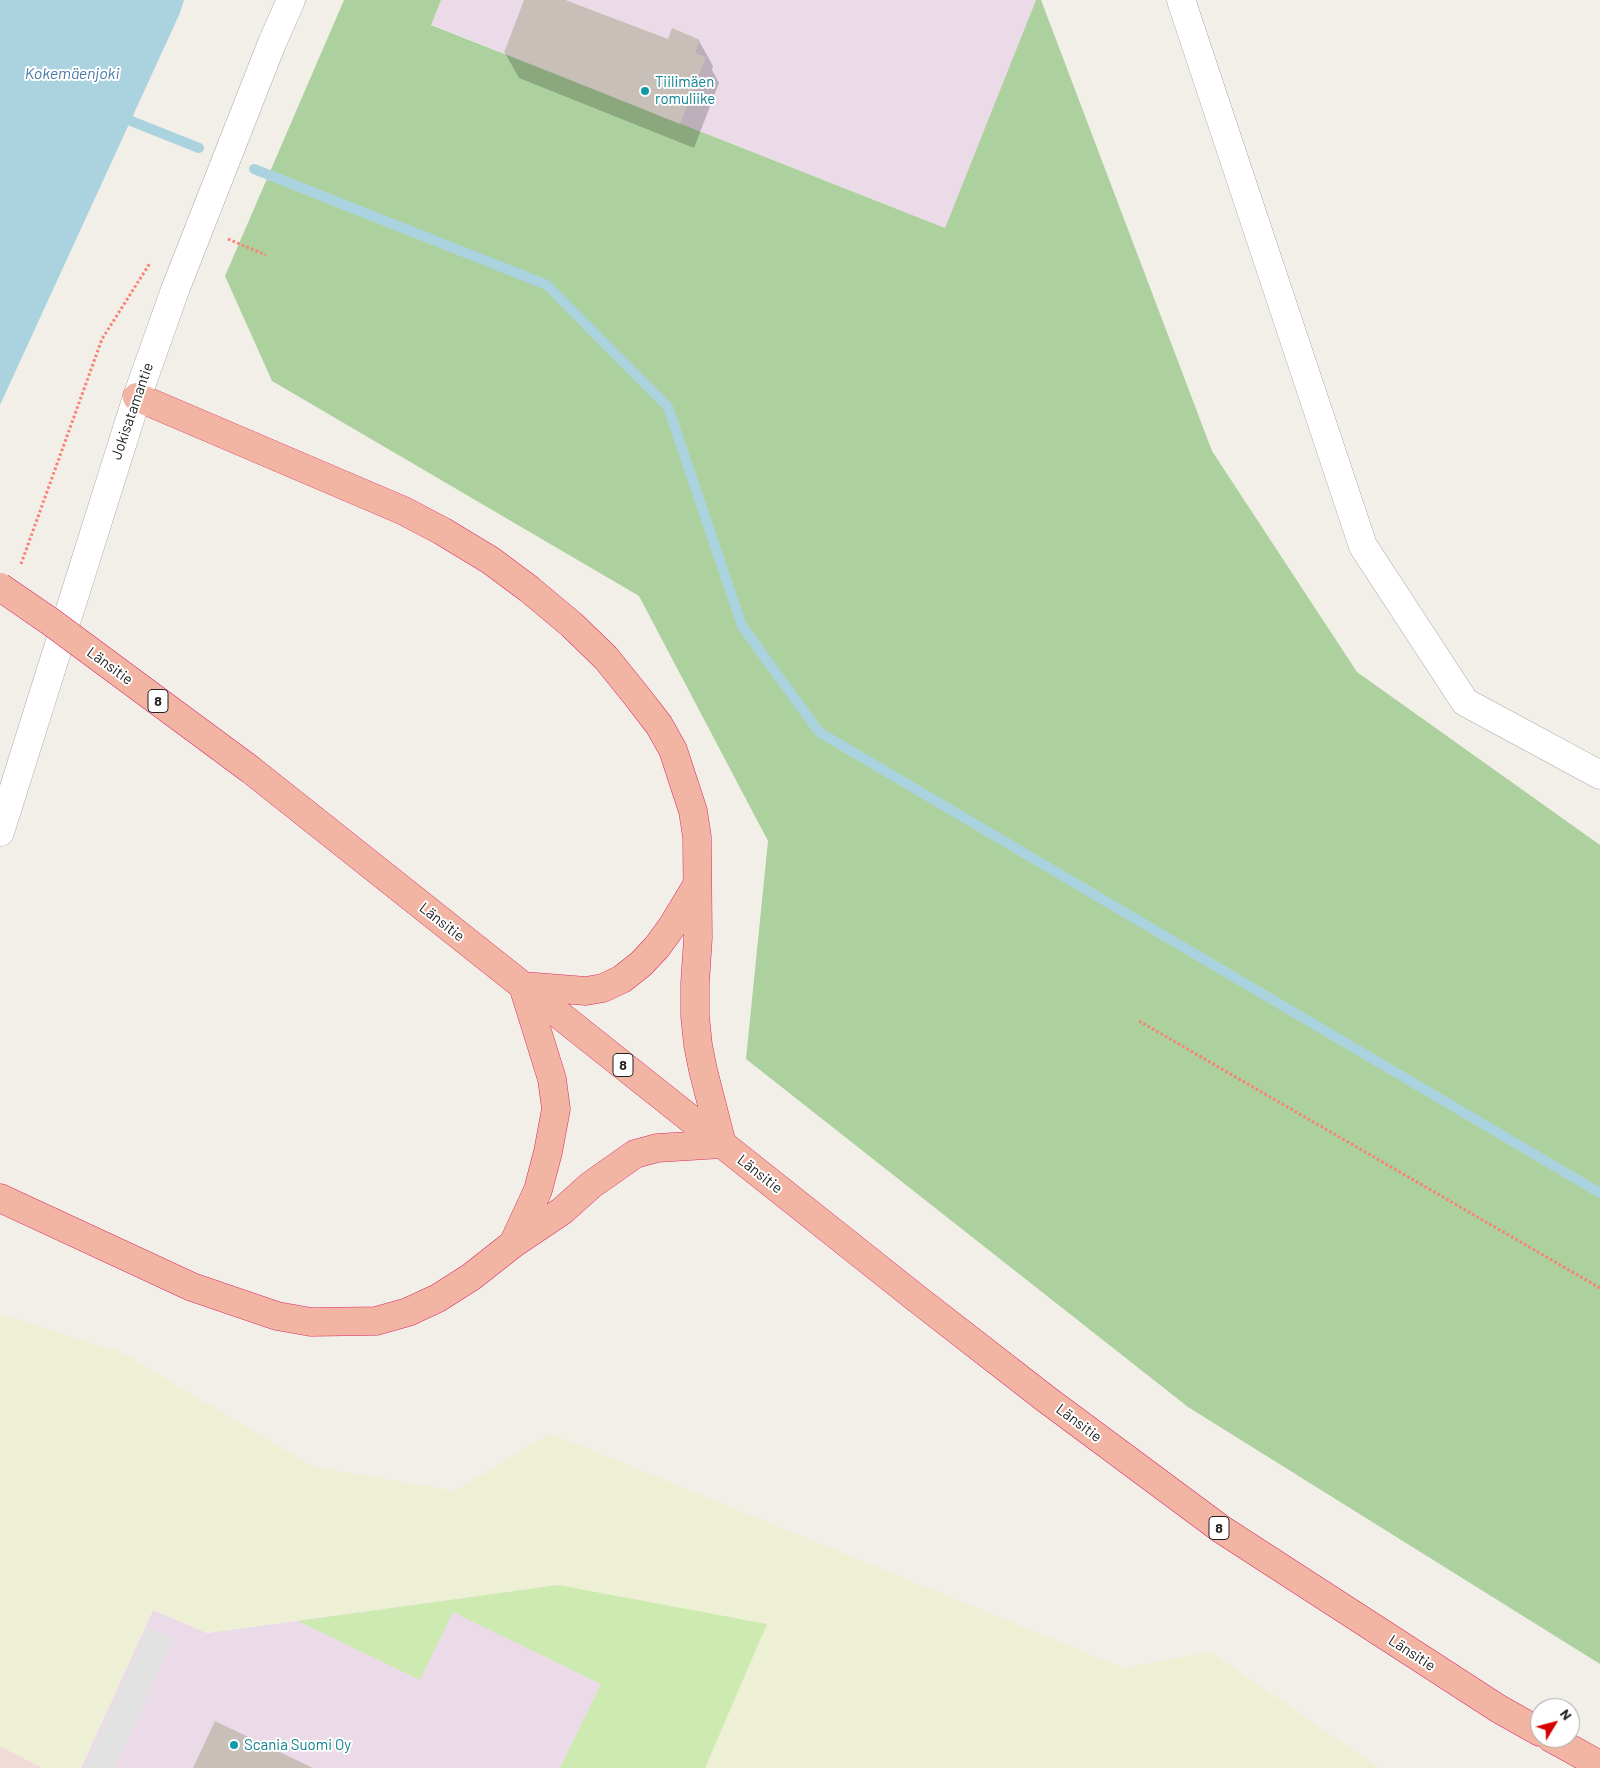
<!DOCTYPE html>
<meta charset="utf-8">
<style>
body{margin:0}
#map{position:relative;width:1600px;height:1768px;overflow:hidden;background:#f2efe9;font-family:Barlow,sans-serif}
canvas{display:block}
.north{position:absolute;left:1530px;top:1698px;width:50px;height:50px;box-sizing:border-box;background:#fff;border:1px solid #a7a7a7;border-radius:50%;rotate:53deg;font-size:14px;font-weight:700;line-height:20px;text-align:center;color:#222}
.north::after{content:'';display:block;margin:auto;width:18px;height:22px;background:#d40000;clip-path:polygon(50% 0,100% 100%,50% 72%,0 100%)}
</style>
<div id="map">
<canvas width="1600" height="1768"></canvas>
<div class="north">N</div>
</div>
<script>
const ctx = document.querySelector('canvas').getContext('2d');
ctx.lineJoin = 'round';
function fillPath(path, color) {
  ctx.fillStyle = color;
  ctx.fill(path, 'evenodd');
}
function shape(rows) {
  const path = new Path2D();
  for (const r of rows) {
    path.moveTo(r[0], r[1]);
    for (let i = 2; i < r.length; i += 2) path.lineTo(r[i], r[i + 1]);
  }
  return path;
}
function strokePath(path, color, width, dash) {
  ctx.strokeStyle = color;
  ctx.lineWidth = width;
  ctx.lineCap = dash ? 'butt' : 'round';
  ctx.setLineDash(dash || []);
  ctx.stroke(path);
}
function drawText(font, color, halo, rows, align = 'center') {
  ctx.font = font + ' Barlow,sans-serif';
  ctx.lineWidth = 4;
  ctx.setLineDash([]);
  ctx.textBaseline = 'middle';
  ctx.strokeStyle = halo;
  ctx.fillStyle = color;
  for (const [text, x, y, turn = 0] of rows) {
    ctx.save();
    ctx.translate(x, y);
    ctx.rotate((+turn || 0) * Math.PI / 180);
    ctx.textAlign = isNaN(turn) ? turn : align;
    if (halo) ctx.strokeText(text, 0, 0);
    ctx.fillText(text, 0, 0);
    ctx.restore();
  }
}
fillPath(shape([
 [0,1746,43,1768,0,1768]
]), '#f2dad9');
fillPath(shape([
 [441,0,1036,0,945,228,430,24],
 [558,1585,705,1768,81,1768,153,1610,207,1633]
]), '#ebdbe8');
fillPath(shape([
 [0,1314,121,1352,312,1466,455,1491,550,1433,1124,1668,1210,1652,1380,1768,705,1768,558,1585,207,1633,153,1610,81,1768,43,1768,0,1746]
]), '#eef0d5');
fillPath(shape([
 [558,1585,767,1624,705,1768,560,1768,601,1684,453,1612,420,1680,298,1621]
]), '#cdebb0');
fillPath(shape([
 [344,0,441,0,431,25,945,228,1036,0,1041,0,1212,451,1357,672,1600,845,1600,1664,1188,1407,746,1059,768,841,639,596,272,381,225,276]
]), '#add19e');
fillPath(shape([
 [148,1628,173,1639,115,1768,85,1768]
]), '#e2e2e2');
fillPath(shape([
 [0,0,184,0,180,13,0,405]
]), '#aad3df');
fillPath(shape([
 [526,0,566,0,568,3,669,41,699,41,713,66,712,70,719,83,694,148,519,78,505,53]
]), '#0003');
strokePath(shape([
 [121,113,131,121,199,148],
 [254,169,547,285,668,407,742,626,819,732,1600,1193]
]), '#aad3df', 10);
fillPath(shape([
 [524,0,565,0,668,39,672,28,700,40,695,53,706,57,680,124,504,53],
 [215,1721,313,1768,193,1768]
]), '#c7bfb8');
const minor = shape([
 [1181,0,1363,546,1465,702,1600,775]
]);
const tertiary = shape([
 [0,832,137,397,175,290,272,43,291,0]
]);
const trunk = shape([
 [137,397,404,511,442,531,490,560,529,589,572,625,606,658,635,694,659,725,673,750,693,811,697,837,698,938,695,983,695,1016,698,1045,703,1070,722,1144],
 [314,820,916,1298,1046,1399,1221,1529,1499,1709,1540,1732],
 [523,986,586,991,603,988,622,979,641,964,657,947,673,925,697,885],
 [0,1198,192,1287,277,1316,311,1322,376,1321,408,1312,438,1298,471,1277,513,1244,562,1211,591,1185,635,1154,657,1148,722,1144],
 [513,1244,538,1190,548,1152,556,1109,552,1079,523,986],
 [1551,1738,1600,1765]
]);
strokePath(minor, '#a9a9a9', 29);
strokePath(tertiary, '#a9a9a9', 29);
strokePath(trunk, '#dc2a67', 29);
strokePath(shape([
 [228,239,266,255],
 [21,564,102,339,150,263],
 [1139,1021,1600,1288]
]), '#fa8072', 3, [2.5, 2.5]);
strokePath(minor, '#fff', 28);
strokePath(tertiary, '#fff', 28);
strokePath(trunk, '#f2b4a3', 28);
const trunkBridge = shape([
 [0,587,51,622,251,770,314,820]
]);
strokePath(trunkBridge, '#dc2a67', 29, []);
strokePath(trunkBridge, '#f2b4a3', 28);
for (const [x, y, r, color] of [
 [645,91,5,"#0f9aa8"],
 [234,1745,5,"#0f9aa8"]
]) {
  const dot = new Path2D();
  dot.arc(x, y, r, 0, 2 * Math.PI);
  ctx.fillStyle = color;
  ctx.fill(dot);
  strokePath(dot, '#fff', 2);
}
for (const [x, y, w] of [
 [158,701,20],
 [623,1065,20],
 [1219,1528,20]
]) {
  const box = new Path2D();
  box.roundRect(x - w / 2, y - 11.5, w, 23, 4);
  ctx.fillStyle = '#fff';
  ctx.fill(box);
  strokePath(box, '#222', 1);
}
drawText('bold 14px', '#222', null, [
 ["8",158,701],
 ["8",623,1065],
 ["8",1219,1528]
]);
drawText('15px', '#0d838f', '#fff', [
 ["Tiilimäen",655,82],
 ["romuliike",655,99],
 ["Scania Suomi Oy",244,1745]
], 'left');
drawText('15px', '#222', '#fff', [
 ["Jokisatamantie",132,411,-71],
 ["Länsitie",110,666,36],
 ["Länsitie",442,922,38],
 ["Länsitie",760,1174,38],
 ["Länsitie",1079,1423,37],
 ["Länsitie",1412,1653,33]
]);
drawText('italic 16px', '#4a7aab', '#fff', [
 ["Kokemäenjoki",72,74]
]);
</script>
